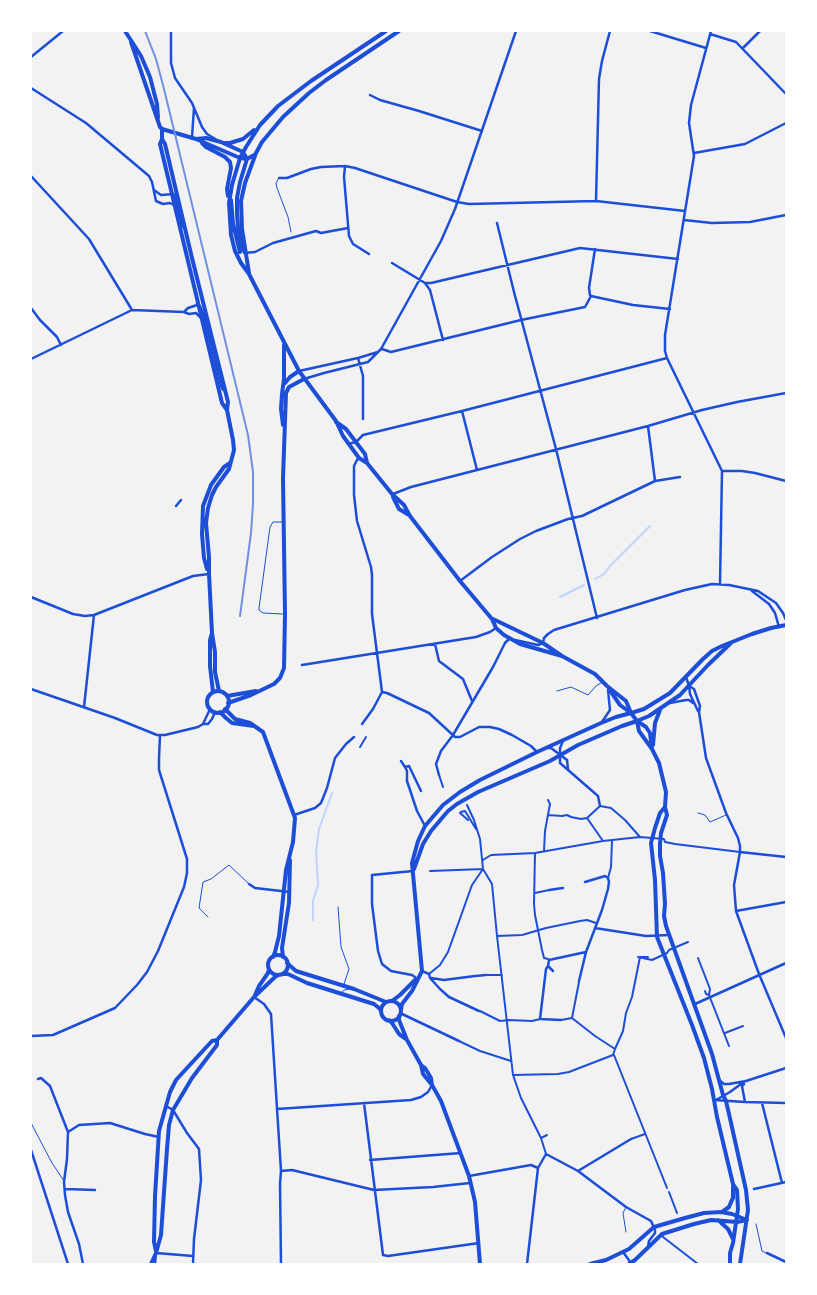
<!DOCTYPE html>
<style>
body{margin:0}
#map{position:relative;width:817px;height:1295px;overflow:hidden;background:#f2f2f2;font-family:"Fira Sans Condensed",sans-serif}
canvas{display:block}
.frame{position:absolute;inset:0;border:32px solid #fff;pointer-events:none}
</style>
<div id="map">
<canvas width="817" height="1295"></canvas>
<div class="frame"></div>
</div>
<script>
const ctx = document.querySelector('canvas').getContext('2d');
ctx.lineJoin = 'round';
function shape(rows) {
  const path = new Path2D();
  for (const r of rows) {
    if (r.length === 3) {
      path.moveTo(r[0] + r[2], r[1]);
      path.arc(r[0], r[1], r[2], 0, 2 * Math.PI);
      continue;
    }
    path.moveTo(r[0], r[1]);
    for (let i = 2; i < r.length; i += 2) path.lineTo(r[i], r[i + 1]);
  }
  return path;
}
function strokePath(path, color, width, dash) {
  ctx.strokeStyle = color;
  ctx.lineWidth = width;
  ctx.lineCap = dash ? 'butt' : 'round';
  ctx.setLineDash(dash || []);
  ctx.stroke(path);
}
strokePath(shape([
 [595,579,604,574,610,566,650,526],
 [560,597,584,585],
 [313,920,313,901,318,885,316,852,319,829,332,793]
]), '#bfd3fe', 2);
strokePath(shape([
 [279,178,276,183,277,188,288,217,291,232],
 [283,614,263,613,259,610,259,608,270,527,273,522,283,522],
 [557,691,571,687,588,695,596,686,601,683],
 [698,813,705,815,710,822,726,815],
 [338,907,341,947,349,969,344,984],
 [208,917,199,908,203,882,211,879,229,865,249,884],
 [341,993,344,990,351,989],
 [31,1123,52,1163,64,1181],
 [626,1207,623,1213,626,1232],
 [756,1224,762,1251,766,1253]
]), '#1d4ed8', 1);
strokePath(shape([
 [360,747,366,737],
 [439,775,443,787],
 [548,815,562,816,567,815,571,817,581,819,587,818,600,806,611,808,625,820,640,837],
 [587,818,603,841],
 [468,820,460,813,461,812,465,811,476,829],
 [544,851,545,831,550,804,548,800],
 [535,853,534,904,535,915,542,950,544,958,548,959],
 [483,860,491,855,535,853,603,841,640,837,664,839,665,842,675,844,740,852],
 [430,871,483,869,492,884,497,936,513,1075,521,1098,541,1138,546,1154],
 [608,878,611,867,612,841],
 [535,893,549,890],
 [497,936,522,935,546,928,580,921,587,920,596,923],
 [638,957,652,960,667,953,669,950,688,942],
 [698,958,710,989,709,995,729,1046],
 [429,974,440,965,448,952,472,885,483,869,480,839,474,820,467,805],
 [487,975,502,975],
 [705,991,706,994,709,995],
 [480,1011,500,1021,509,1020,532,1021,540,1019],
 [572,1018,595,1036,615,1049],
 [561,1020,572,1018,579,982],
 [725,1033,743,1026],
 [459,1041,480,1051,511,1061],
 [614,1055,667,1188],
 [513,1075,558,1074,569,1072,613,1055,615,1049,623,1031,626,1013,632,997,640,957,648,957],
 [541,1138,547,1135],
 [631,1139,645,1134],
 [669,1192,677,1213],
 [662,1234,663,1237,698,1264]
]), '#1d4ed8', 2);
strokePath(shape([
 [171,31,171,63,175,78,192,103,202,127,207,134,217,140],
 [650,31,706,48],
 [711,31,691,105,689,123,694,156,665,335,665,351,667,358,722,471,720,584],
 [710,34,736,42,786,94],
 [743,48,760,31],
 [31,57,63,31],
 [31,88,86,123,149,176,152,182,156,201,163,204,170,203,174,205],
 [370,95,380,100,419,111,482,131],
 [192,137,194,108],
 [694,153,745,144,786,123],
 [345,166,344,177,349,236,353,244,369,254],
 [31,176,89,239,132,310],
 [279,178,287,178,311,169,321,167,345,166,355,168,457,202,469,204,596,201,685,211],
 [154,190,161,195,174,194,182,225,183,227],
 [596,201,599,79,602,61,610,31],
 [684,220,712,223,750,222,786,215],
 [497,223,514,292,556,449,597,618],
 [244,253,255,252,273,243,316,231,321,233,348,228],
 [392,263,425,283,431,283,580,248,678,259],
 [425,283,430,290,443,340],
 [590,295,589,288,595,249],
 [200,306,204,316,221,386,223,390],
 [31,308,40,320,57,337,61,345],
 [184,312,188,308,197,305,197,303],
 [382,349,391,352,521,320,585,307,591,296,633,305,670,309],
 [358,358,363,376,363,419],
 [31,359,132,310,184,312,189,314,196,313,201,318],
 [299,371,358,358,378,352],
 [304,379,324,373,368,362,381,349,441,241,455,209,516,31],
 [462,411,477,470],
 [648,426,655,481],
 [348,444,356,442,363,435,462,411,667,358],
 [359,458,357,460,354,466,354,495,357,521,371,567,372,575,372,614,382,692],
 [722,471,742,471,755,473,786,481],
 [393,494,411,487,648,426,702,410,737,402,786,393],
 [176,506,181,500],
 [460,581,492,557,520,539,536,531,568,519,582,516,655,481,680,477],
 [752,591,769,604,775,613,779,627],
 [31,597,73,614,85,616,94,615,193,576,209,574],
 [515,640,538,645,543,643,544,638,548,634,554,630,685,590,712,584,729,585,758,591,776,603,783,613,786,620],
 [435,644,439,661,463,679,472,701],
 [302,665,476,637,490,632,496,628],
 [686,677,689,686,690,694,698,711],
 [689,686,694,689,700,706,699,712,706,758,726,813,738,838,740,846,740,852,734,885,736,911,759,974,786,1038],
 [31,689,115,718,157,735,165,735,198,727,203,724,208,724,212,719,215,712],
 [382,692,387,693,429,713,455,737,460,737,479,727,490,727,499,729,512,735,531,746,537,752],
 [670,703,686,700,689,700,693,703],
 [84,707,94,615],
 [602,722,610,710,608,690],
 [203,724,210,709],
 [362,724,373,709,382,692],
 [563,741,560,748,560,763,598,796,600,806],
 [548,748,551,748,567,760,568,769],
 [401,761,405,767,409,766,421,791],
 [405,767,407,771,407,781,417,811,425,826],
 [439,775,436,764,441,751,453,735,493,667,505,643,510,638],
 [294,815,315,808,321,803,327,788,335,758,346,744,354,737],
 [740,852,786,857],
 [413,871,372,875,372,904,378,951,382,964,391,971,412,975,415,977,416,980],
 [249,884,255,888,290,892],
 [549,890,563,888],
 [736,911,786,902],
 [595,928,646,936,669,935],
 [548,966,546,969,540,1019,561,1020],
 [422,971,429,974,430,978,440,989,449,997,479,1011],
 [553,971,548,966,549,960,586,952],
 [431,978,444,980,475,976,486,975],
 [579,981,586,952,602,910,608,889,609,882,608,878,605,876,585,882],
 [254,997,264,1004,271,1014,281,1171,280,1184,281,1264],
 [695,1004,786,963],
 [400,1013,459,1041],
 [31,1036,53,1035,115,1008,137,985,147,972,158,951,184,887,187,873,187,859,159,770,159,758,160,735],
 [38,1079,41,1078,50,1086,68,1132],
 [719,1080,724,1084,729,1084,746,1081,786,1068],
 [744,1084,742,1086,745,1102],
 [714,1100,745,1102,786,1103],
 [716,1100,730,1092,745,1081],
 [364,1103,383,1255,388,1256,479,1243],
 [762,1103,782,1183],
 [166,1106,173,1110,187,1133,199,1149,201,1180,194,1239,193,1264],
 [277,1109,411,1100,421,1097,428,1092,432,1085],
 [31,1150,68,1264],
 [370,1160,461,1153],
 [281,1171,292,1170,374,1190,433,1187,470,1183],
 [578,1171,631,1139],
 [469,1176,531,1165,538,1168],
 [65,1189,95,1190],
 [754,1189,786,1182],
 [623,1252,631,1263],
 [767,1253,786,1262],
 [83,1264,79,1244,68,1212,65,1195,64,1182,67,1159,68,1132,79,1125,110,1123,145,1134,159,1137],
 [155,1264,156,1253,193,1256],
 [527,1264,538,1168,546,1154,578,1171,626,1207,651,1221,655,1230,655,1233,649,1241,648,1247]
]), '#1d4ed8', 2.5);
strokePath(shape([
 [162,129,162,139,160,144,222,403,227,410],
 [162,139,165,144,192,258,228,402,227,410,233,440,234,450,229,469,216,487,212,495,208,508,206,523,209,557,209,574,212,633,215,652,215,672,219,691],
 [207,569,204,558,202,534,203,506,211,485,224,467,230,463],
 [212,633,210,640,210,666,213,692],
 [414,869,423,844,431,831,448,811,457,804,478,792,550,761,578,745,622,726,637,721],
 [287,963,296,971,354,989,386,1002],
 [283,974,288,974,307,983,374,1004,379,1008,381,1011],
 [392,1001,400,995,416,979],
 [391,1011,10],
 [401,1010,402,1004,412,991,422,971,412,863,418,841,425,826,443,805,460,792,480,780,537,752,601,723,616,717,631,713],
 [399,1016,399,1020,407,1040,421,1065,423,1074,432,1085,441,1101,469,1176,475,1202,480,1264],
 [389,1020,392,1023,399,1034,406,1039],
 [421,1065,425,1068,431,1078,432,1085]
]), '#1d4ed8', 4);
strokePath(shape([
 [125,31,141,56,150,77,157,104,158,118],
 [131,42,160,127,162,129,196,139,240,158,247,159,254,155],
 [196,139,206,138,221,142,243,152,247,159,240,182,237,198,237,213,238,229,241,246,244,251],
 [202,143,206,147,225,157,230,162,231,168,227,189,228,196],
 [225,143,230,143,243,139,254,130],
 [231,200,233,224,240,252],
 [249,273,242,229,241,201,245,183,256,153,262,142,283,117,309,93,326,80,399,31],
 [285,383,290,377,299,371],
 [336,422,346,429,365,454,367,463,392,494,404,505,410,516,460,581,492,619,496,628,504,635,520,644,562,656],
 [283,425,281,409,282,394,284,379,284,345],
 [367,463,359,458,343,436,336,421,299,371,249,274,241,263,235,251,231,235,229,203,232,185,240,158,246,147,260,125,278,106,311,81,386,31],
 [393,497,399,509,409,515],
 [493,619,543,643,562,656,595,674,607,686,626,701,631,713,637,721,646,727,650,733,652,749],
 [609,689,620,705,631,713],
 [218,702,11],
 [227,696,256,691],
 [228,703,251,695,274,684,280,678,284,668,285,614,283,478,286,393,289,387,304,379],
 [225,709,235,719,250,723,263,732,295,818,293,842,286,870,279,936,275,952,273,957],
 [220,712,226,718,232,723,254,726],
 [631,713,644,709,670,693,703,659,712,651,722,646,752,634,771,628,786,625],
 [637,721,639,731,652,749,659,763,666,792,665,807,667,815,661,833,660,844,660,856,663,873,665,904,664,916,666,926,712,1054,723,1095,726,1101,729,1114,746,1190,748,1210,740,1264],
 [637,721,649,716,680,695,708,665,731,643],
 [653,745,655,723,660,710],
 [665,807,660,813,655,828,651,843,655,880,657,937,692,1025,704,1058,712,1089,717,1117,733,1184,737,1190,738,1209,733,1243,730,1253,730,1264],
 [278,965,10],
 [283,957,282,948,289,903,290,860],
 [255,995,259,986,268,973,269,970],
 [722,1212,729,1207,731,1202,733,1198,733,1186],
 [718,1220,728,1229,733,1239],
 [156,1251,154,1242,155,1196,159,1131,170,1092,176,1080,187,1068,212,1041,217,1040],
 [151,1264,156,1253,161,1235,167,1149,169,1125,173,1110,192,1078,217,1045,217,1040,254,997,275,977,278,975],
 [590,1264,606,1260,629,1249,654,1227,685,1218,704,1213,721,1212,732,1214,747,1220],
 [629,1264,635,1260,662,1234,694,1224,711,1220,737,1222,747,1220]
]), '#1d4ed8', 4);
strokePath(shape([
 [145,31,156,59,164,89,248,435,253,472,253,504,251,533,240,616]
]), '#7290e2', 2);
</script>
